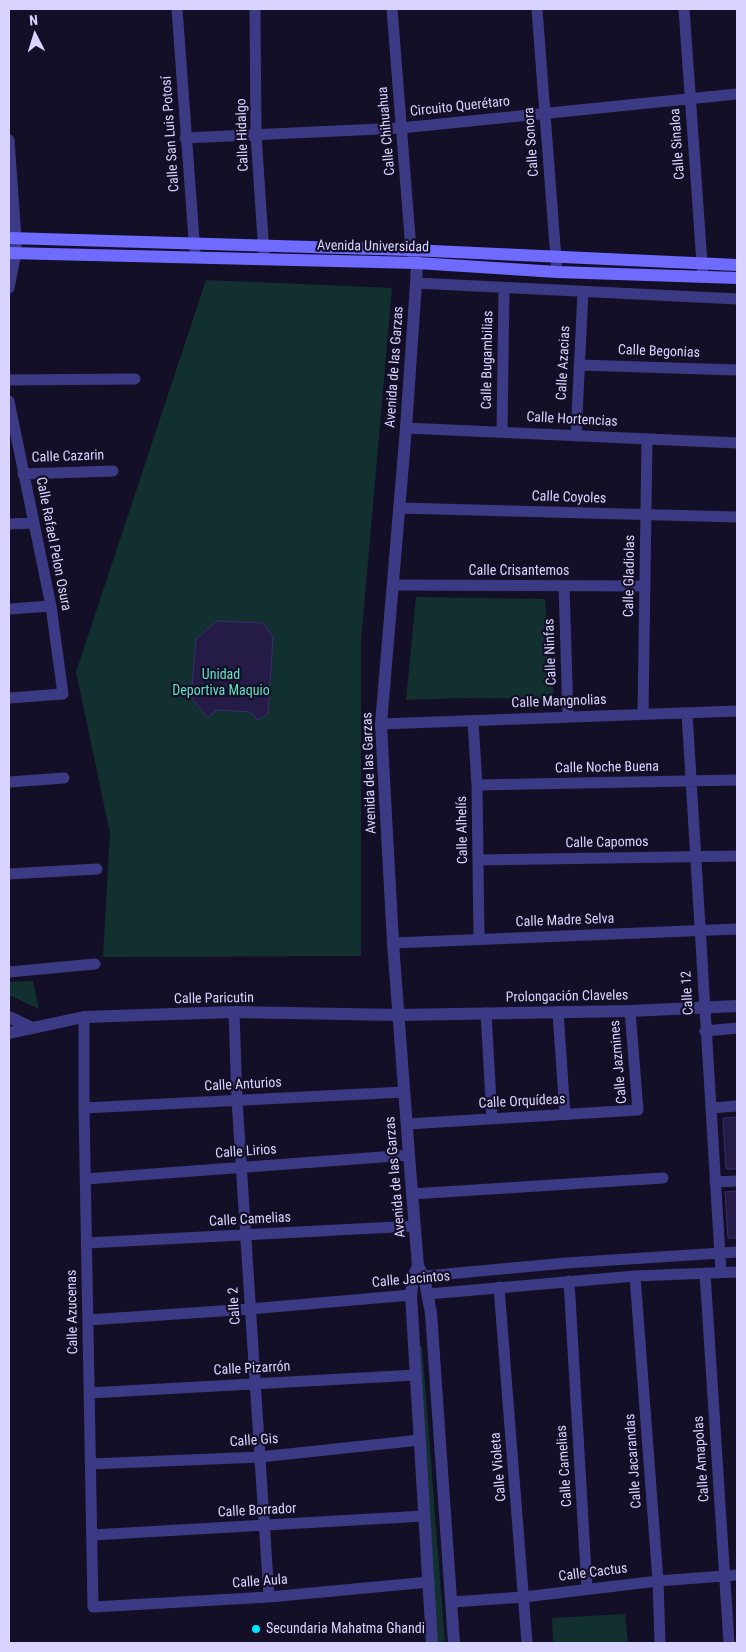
<!DOCTYPE html>
<meta charset="utf-8">
<style>
body{margin:0}
#map{position:relative;width:746px;height:1652px;overflow:hidden;background:#130f26;font-family:"Roboto Condensed",sans-serif}
canvas{display:block}
.frame{position:absolute;inset:0;border:10px solid #d9d4ff;pointer-events:none}
.north{position:absolute;left:10px;top:10px;width:50px;height:50px;-webkit-text-stroke:4px #130f26;paint-order:stroke;rotate:355deg;font-size:14px;font-weight:700;line-height:20px;text-align:center;color:#d9d4ff}
.north::after{content:'';display:block;margin:auto;width:18px;height:22px;background:#d9d4ff;clip-path:polygon(50% 0,100% 100%,50% 72%,0 100%)}
</style>
<div id="map">
<canvas width="746" height="1652"></canvas>
<div class="frame"></div>
<div class="north">N</div>
</div>
<script>
const ctx = document.querySelector('canvas').getContext('2d');
ctx.lineJoin = 'round';
function fillPath(path, color) {
  ctx.fillStyle = color;
  ctx.fill(path, 'evenodd');
}
function shape(rows) {
  const path = new Path2D();
  for (const r of rows) {
    path.moveTo(r[0], r[1]);
    for (let i = 2; i < r.length; i += 2) path.lineTo(r[i], r[i + 1]);
  }
  return path;
}
function strokePath(path, color, width, dash) {
  ctx.strokeStyle = color;
  ctx.lineWidth = width;
  ctx.lineCap = dash ? 'butt' : 'round';
  ctx.setLineDash(dash || []);
  ctx.stroke(path);
}
function drawText(font, color, halo, rows, align = 'center') {
  ctx.font = font + ' "Roboto Condensed",sans-serif';
  ctx.lineWidth = 4.5;
  ctx.setLineDash([]);
  ctx.textBaseline = 'middle';
  ctx.strokeStyle = halo;
  ctx.fillStyle = color;
  for (const [text, x, y, turn = 0] of rows) {
    ctx.save();
    ctx.translate(x, y);
    ctx.rotate((+turn || 0) * Math.PI / 180);
    ctx.textAlign = isNaN(turn) ? turn : align;
    if (halo) ctx.strokeText(text, 0, 0);
    ctx.fillText(text, 0, 0);
    ctx.restore();
  }
}
fillPath(shape([
 [206,280,392,288,361,641,361,956,103,957,110,833,76,672],
 [416,597,545,599,554,699,464,698,406,700],
 [33,981,39,1009,9,995,9,982],
 [417,1346,422,1346,445,1643,437,1643],
 [625,1614,628,1643,553,1643,552,1618]
]), '#12302f');
const building = shape([
 [217,621,263,623,273,637,268,713,258,720,250,712,216,710,208,718,191,697,196,639,217,621],
 [737,1117,737,1169,726,1169,723,1118,737,1117],
 [737,1191,737,1238,728,1238,725,1192,737,1191]
]);
fillPath(building, '#241b47');
strokePath(building, '#3b2d73', 1);
strokePath(shape([
 [177,9,195,253],
 [255,9,256,135,264,254],
 [392,9,411,250],
 [537,9,557,272],
 [684,9,703,277],
 [185,138,401,128,737,94],
 [9,140,16,238,16,253,9,288],
 [416,283,737,299],
 [579,365,737,370],
 [9,380,135,379],
 [9,401,51,606,63,694,9,698],
 [406,428,737,443],
 [502,432,504,288],
 [576,436,583,292],
 [23,474,113,471],
 [400,508,737,517],
 [9,524,34,523],
 [393,585,645,586],
 [564,586,568,717],
 [9,609,51,606],
 [687,713,721,1272],
 [643,714,647,439],
 [473,721,477,785,479,939],
 [381,724,737,711],
 [9,782,64,778],
 [477,785,737,780],
 [478,860,737,856],
 [9,874,97,869],
 [393,943,737,929],
 [9,972,95,964],
 [234,1012,237,1100,269,1597],
 [558,1012,565,1114],
 [486,1013,492,1119],
 [84,1017,84,1108,93,1607,269,1597,429,1582],
 [705,1031,737,1028],
 [84,1108,404,1092],
 [711,1108,737,1106],
 [407,1124,638,1110,630,1011],
 [85,1179,409,1155],
 [715,1182,737,1181],
 [412,1194,663,1178],
 [87,1243,415,1226],
 [705,1273,729,1643],
 [635,1276,658,1581,660,1643],
 [415,1277,566,1263,737,1252],
 [569,1281,587,1589],
 [499,1287,527,1643],
 [428,1294,635,1276,737,1272],
 [88,1320,250,1309,411,1295],
 [89,1393,416,1375],
 [91,1464,260,1457,420,1440],
 [92,1535,424,1516],
 [452,1602,524,1597,658,1581,737,1575]
]), '#3d3a85', 11);
strokePath(shape([
 [413,254,417,263,416,283,406,428,381,724,393,943,409,1155,418,1266,424,1277,431,1313,454,1643],
 [9,1017,32,1028],
 [9,1033,84,1017,234,1012,398,1015,630,1011,737,1006],
 [418,1266,413,1277,411,1295,432,1643]
]), '#3d3a85', 12);
strokePath(shape([
 [9,238,411,250,737,265],
 [9,253,417,263,557,272,737,278]
]), '#6f6bff', 12);
for (const [x, y, r, color] of [
 [256,1629,5,"#00e5ff"]
]) {
  const dot = new Path2D();
  dot.arc(x, y, r, 0, 2 * Math.PI);
  ctx.fillStyle = color;
  ctx.fill(dot);
  strokePath(dot, '#130f26', 2);
}
drawText('14px', '#d9d4ff', '#130f26', [
 ["Circuito Querétaro",460,107,-6],
 ["Calle Chihuahua",387,131,-95],
 ["Calle San Luis Potosí",171,134,-94],
 ["Calle Hidalgo",243,135,-92],
 ["Calle Sonora",532,142,-94],
 ["Calle Sinaloa",678,144,-94],
 ["Avenida Universidad",373,247,1],
 ["Calle Begonias",659,352,2],
 ["Calle Bugambilias",488,360,-89],
 ["Calle Azacias",564,363,-87],
 ["Avenida de las Garzas",395,367,-86],
 ["Calle Hortencias",572,420,3],
 ["Calle Cazarin",68,457,-2],
 ["Calle Coyoles",569,498,2],
 ["Calle Rafael Pelon Osura",53,544,79],
 ["Calle Crisantemos",519,571],
 ["Calle Gladiolas",630,576,-89],
 ["Calle Ninfas",551,652,-92],
 ["Calle Mangnolias",559,702,-2],
 ["Calle Noche Buena",607,768,-1],
 ["Avenida de las Garzas",370,773,-92],
 ["Calle Alhelís",463,830,-91],
 ["Calle Capomos",607,843,-1],
 ["Calle Madre Selva",565,921,-2],
 ["Calle 12",688,993,-93],
 ["Prolongación Claveles",567,997,-1],
 ["Calle Paricutin",214,999,-1],
 ["Calle Jazmines",619,1062,-95],
 ["Calle Anturios",243,1085,-3],
 ["Calle Orquídeas",522,1102,-3],
 ["Calle Lirios",246,1152,-4],
 ["Avenida de las Garzas",396,1177,-95],
 ["Calle Camelias",250,1220,-3],
 ["Calle Jacintos",411,1280,-5],
 ["Calle 2",235,1306,-94],
 ["Calle Azucenas",73,1312,-91],
 ["Calle Pizarrón",252,1369,-3],
 ["Calle Gis",254,1441,-4],
 ["Calle Amapolas",702,1459,-94],
 ["Calle Jacarandas",634,1461,-94],
 ["Calle Camelias",565,1466,-94],
 ["Calle Violeta",499,1467,-95],
 ["Calle Borrador",257,1511,-3],
 ["Calle Cactus",593,1573,-7],
 ["Calle Aula",260,1582,-4]
]);
drawText('14px', '#5fe0c0', '#130f26', [
 ["Unidad",221,675],
 ["Deportiva Maquio",221,691]
]);
drawText('14px', '#d9d4ff', '#130f26', [
 ["Secundaria Mahatma Ghandi",266,1629]
], 'left');
</script>
